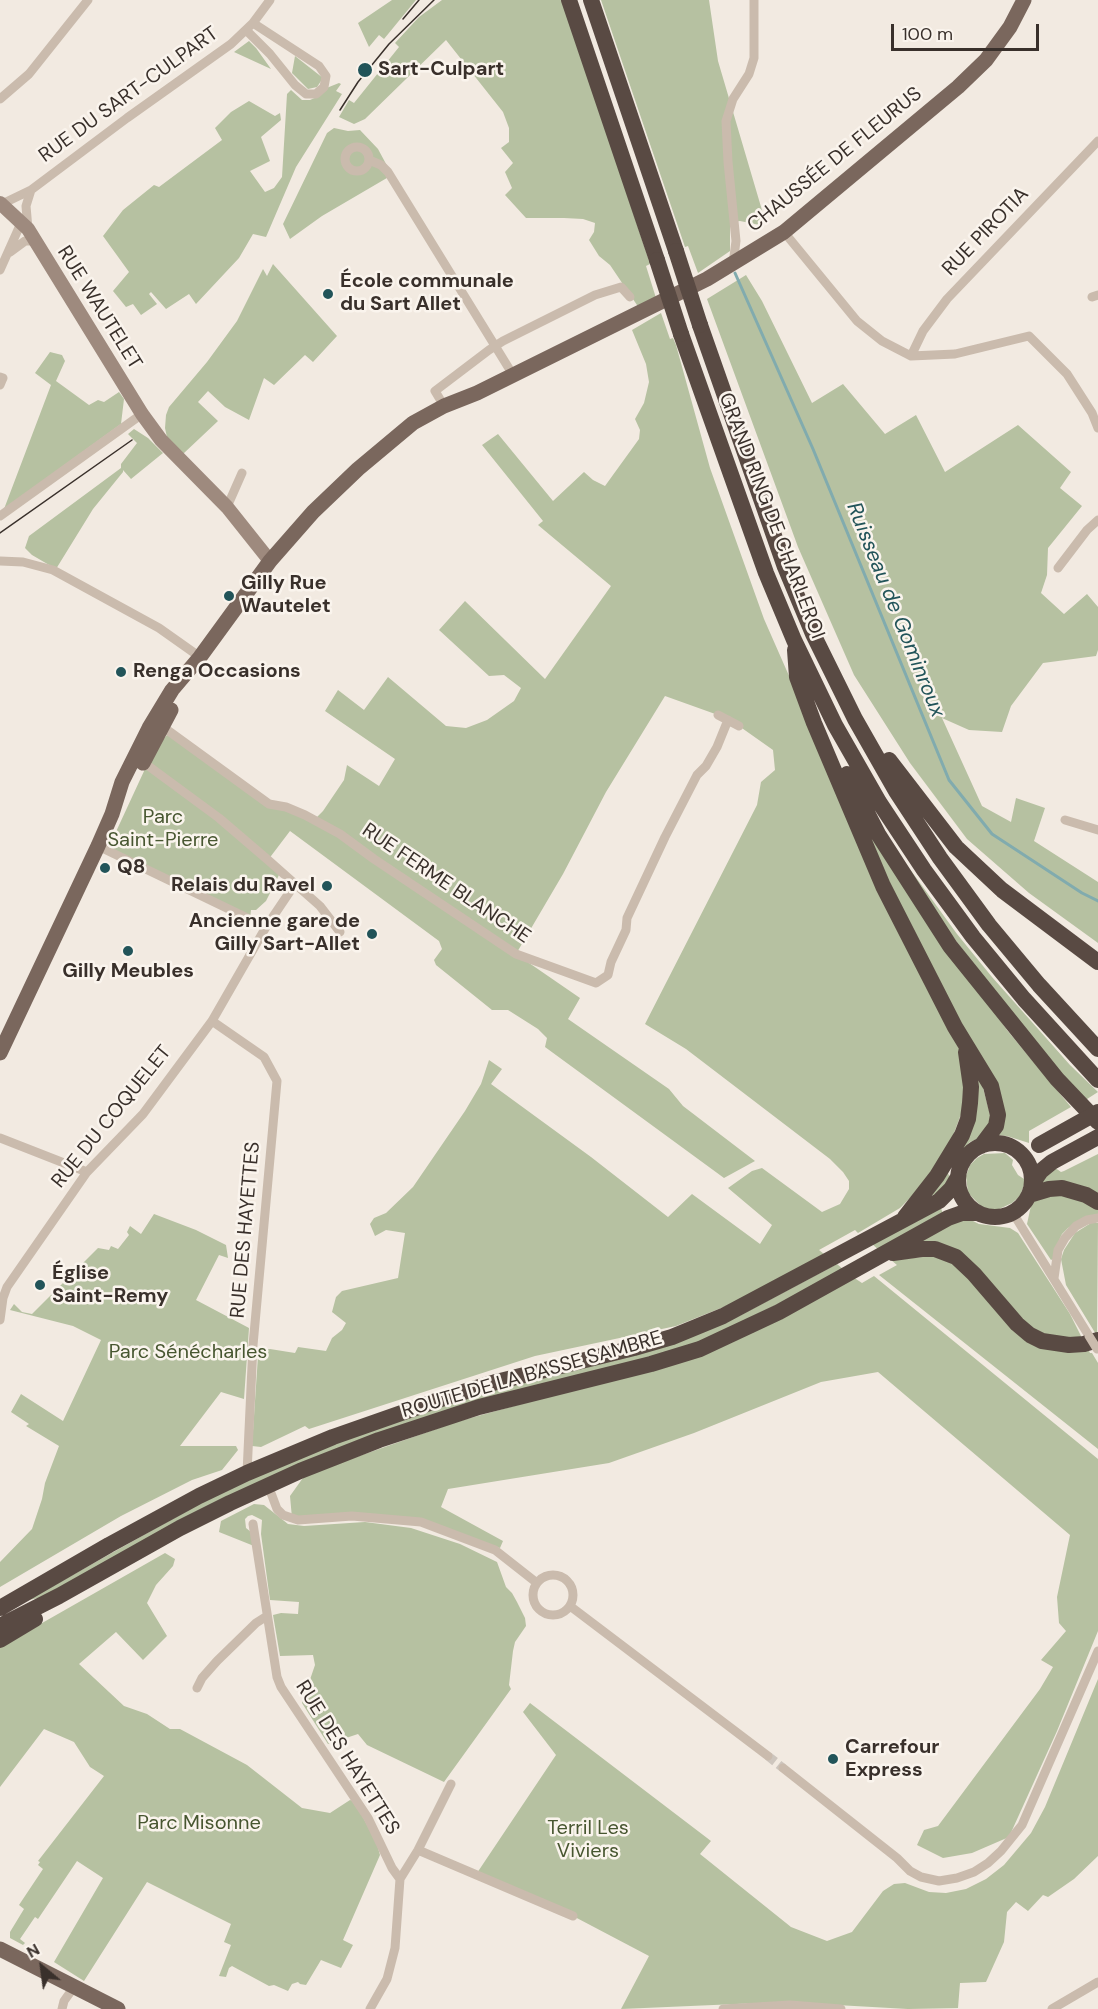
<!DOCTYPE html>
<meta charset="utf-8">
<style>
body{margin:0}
#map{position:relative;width:1098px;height:2009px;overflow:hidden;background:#f2eae1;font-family:"DM Sans",sans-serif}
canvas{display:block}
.north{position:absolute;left:12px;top:1937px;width:60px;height:60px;-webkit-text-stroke:4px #faf4ed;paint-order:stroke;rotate:331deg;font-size:16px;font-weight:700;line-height:24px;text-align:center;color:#39302b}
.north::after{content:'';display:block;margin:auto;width:21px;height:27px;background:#39302b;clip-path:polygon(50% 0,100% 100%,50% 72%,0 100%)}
.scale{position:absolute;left:891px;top:24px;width:148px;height:27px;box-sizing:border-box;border:3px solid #39302b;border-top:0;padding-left:8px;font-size:18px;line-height:21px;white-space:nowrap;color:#39302b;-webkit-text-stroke:4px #faf4ed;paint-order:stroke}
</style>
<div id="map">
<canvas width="1098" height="2009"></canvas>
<div class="north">N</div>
<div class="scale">100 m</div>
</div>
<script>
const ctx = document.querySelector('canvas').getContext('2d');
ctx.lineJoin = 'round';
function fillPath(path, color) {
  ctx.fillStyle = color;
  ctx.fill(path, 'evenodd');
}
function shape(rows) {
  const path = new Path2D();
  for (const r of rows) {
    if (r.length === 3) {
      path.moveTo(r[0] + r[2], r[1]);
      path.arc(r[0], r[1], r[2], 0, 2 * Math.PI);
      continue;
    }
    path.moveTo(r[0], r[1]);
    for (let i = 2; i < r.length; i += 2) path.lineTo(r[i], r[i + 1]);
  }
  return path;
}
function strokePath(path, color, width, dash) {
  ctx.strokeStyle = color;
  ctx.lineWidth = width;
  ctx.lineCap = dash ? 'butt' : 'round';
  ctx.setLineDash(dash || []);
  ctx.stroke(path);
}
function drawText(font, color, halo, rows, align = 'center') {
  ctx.font = font + ' "DM Sans",sans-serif';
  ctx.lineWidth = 5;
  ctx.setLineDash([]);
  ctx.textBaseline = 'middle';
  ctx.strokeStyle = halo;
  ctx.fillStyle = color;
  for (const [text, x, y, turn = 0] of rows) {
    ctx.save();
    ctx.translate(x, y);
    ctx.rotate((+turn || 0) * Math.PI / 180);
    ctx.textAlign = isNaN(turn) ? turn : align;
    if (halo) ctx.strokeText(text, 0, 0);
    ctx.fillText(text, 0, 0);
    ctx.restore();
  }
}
fillPath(shape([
 [392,0,416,0,384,39,379,35,369,47,358,23],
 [442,0,563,0,650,264,646,266,656,298,639,308,610,265,599,256,589,240,594,232,595,223,583,219,564,218,526,218,505,195,512,188,505,172,513,163,501,148,509,142,509,128,503,112,446,40,365,119,354,124,339,117,349,100,354,103,399,47,395,43,419,17],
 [601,0,709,0,718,61,764,217,760,225,740,221,730,222,730,251,698,273,688,246,685,247],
 [249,41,256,48,271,69,234,52],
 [295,56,323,78,317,87,308,89,292,73],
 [339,83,341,84,336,91,342,94,296,167,266,237,253,234,239,258,196,304,189,294,166,309,151,292,149,294,157,304,141,315,133,304,126,307,113,291,129,272,103,236,123,210,154,185,159,187,222,140,215,128,231,112,249,101,275,116,280,113,281,120,261,137,270,161,250,171,265,192,274,188,282,177,287,94,291,90,302,100,310,100,319,96,324,89],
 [334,128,348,131,360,130,378,149,392,175,322,216,290,239,283,224,327,133],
 [273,264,337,336,313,362,305,355,274,385,264,378,249,420,225,407,208,391,198,402,218,421,183,454,168,442,165,428,166,415,169,407,207,362,237,321,263,269,267,276],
 [746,275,762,301,812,403,843,384,885,434,916,415,945,472,1018,425,1071,472,1060,488,1082,506,1048,548,1047,575,1041,593,1064,614,1087,594,1098,607,1098,650,1096,656,1043,663,1011,706,1002,732,969,730,942,718,982,806,1011,822,1016,798,1045,808,1034,841,1098,882,1098,943,1029,893,967,839,910,763,854,675,798,547,707,299],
 [661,313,670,339,673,338,676,345,710,468,764,619,830,769,964,1059,962,1120,948,1151,915,1193,900,1208,858,1233,855,1230,819,1250,824,1254,736,1302,676,1326,535,1356,309,1429,305,1426,261,1447,252,1446,258,1356,261,1350,270,1349,295,1353,298,1347,326,1351,332,1338,342,1330,346,1323,332,1312,336,1297,342,1291,398,1278,405,1233,386,1230,375,1236,370,1224,374,1218,386,1213,413,1187,465,1111,481,1084,489,1060,502,1069,491,1084,591,1157,668,1217,692,1194,760,1244,772,1225,728,1188,752,1171,762,1168,822,1212,840,1204,849,1189,849,1181,843,1172,830,1159,686,1049,645,1024,757,805,761,782,775,770,773,750,739,726,718,715,665,696,606,792,563,874,516,954,580,998,568,1019,669,1089,683,1106,755,1161,724,1178,545,1047,547,1038,538,1029,508,1010,492,1010,436,965,434,960,442,949,439,941,290,831,268,860,280,873,266,901,256,910,251,910,250,919,108,849,145,769,163,740,170,731,259,799,316,818,323,811,344,780,347,765,379,786,395,759,325,711,338,690,364,710,388,677,446,726,466,728,487,720,514,701,521,688,504,675,489,676,439,630,465,601,545,679,611,586,538,525,543,521,482,445,498,434,553,501,584,472,593,480,605,486,639,439,640,430,635,419,644,403,649,382,646,364,632,330],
 [50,352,62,355,65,361,56,381,89,405,98,400,104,402,119,392,124,399,121,424,4,509,51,385,35,373],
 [134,429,148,438,163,453,131,479,123,470,123,472,93,509,56,569,32,555,25,548,29,536,121,468,121,464,137,443,128,434],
 [865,826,1007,1030,1071,1107,1029,1131,1029,1143,1007,1136,994,1135,1001,1121,907,925],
 [883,832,957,934,992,977,1070,1065,1098,1092,1084,1101,1038,1047,933,911],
 [978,1069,990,1114,990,1123,980,1138,970,1142,958,1155,948,1173,950,1178,942,1190,930,1197],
 [1005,1153,1013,1160,1012,1165,1018,1175,1024,1179,1024,1185,1020,1196,1012,1203,997,1210,987,1209,981,1206,968,1193,966,1176,970,1165,977,1158,984,1154],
 [1098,1154,1098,1197,1042,1183,1045,1175,1054,1167,1061,1172,1064,1171],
 [1053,1191,1098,1204,1098,1215,1078,1222,1068,1228,1062,1234,1056,1247,1053,1259,1051,1260,1027,1224,1032,1201],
 [940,1205,943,1214,880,1251,872,1244],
 [154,1214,196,1230,226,1245,228,1258,219,1255,196,1300,249,1328,244,1399,221,1392,180,1446,236,1446,238,1450,222,1470,192,1480,121,1516,0,1587,0,1562,32,1529,42,1499,45,1483,59,1446,26,1426,29,1424,11,1412,21,1394,63,1421,101,1340,73,1326,10,1310,14,1304,22,1312,32,1314,98,1248,109,1250,111,1246,118,1249,129,1235,127,1232,130,1226,141,1234],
 [969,1219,979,1224,1010,1228,1018,1233,1070,1314,1083,1340,1063,1343,1026,1328,983,1278,920,1239,947,1222],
 [1091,1223,1098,1223,1097,1336,1066,1285,1061,1259,1064,1250,1075,1233],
 [934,1256,956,1264,1025,1338,1088,1349,1090,1353,1092,1353,1098,1363,1098,1449,879,1275,897,1265,891,1260],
 [837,1264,844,1270,835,1276,686,1349,448,1411,39,1598,28,1600,240,1481,388,1422,739,1316],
 [874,1276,1098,1459,1098,1631,1057,1731,1009,1837,972,1853,943,1858,917,1845,924,1830,938,1826,1040,1689,1053,1667,1041,1660,1066,1631,1059,1623,1057,1597,1070,1535,878,1372,821,1382,694,1433,609,1463,448,1489,441,1507,503,1541,500,1548,404,1521,292,1518,290,1496,305,1475,456,1422,699,1355,853,1277,862,1283],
 [254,1504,264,1505,288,1524,304,1526,365,1522,411,1528,460,1544,497,1562,506,1587,512,1593,517,1602,525,1618,526,1626,515,1642,513,1651,509,1685,511,1689,444,1782,367,1745,358,1734,328,1744,302,1703,315,1665,313,1655,280,1656,273,1615,281,1613,298,1614,299,1602,270,1600,261,1534,262,1520,252,1515,248,1516,245,1519,246,1528,251,1532,254,1546,219,1532,221,1521],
 [165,1553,175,1559,173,1566,156,1585,147,1603,167,1636,143,1660,116,1632,79,1664,124,1706,147,1714,170,1729,180,1729,247,1765,302,1808,330,1813,350,1800,354,1801,376,1841,380,1855,343,1940,353,1945,341,1968,321,1960,306,1985,300,1984,298,1982,292,1984,288,1991,274,1985,269,1986,232,1966,229,1968,226,1977,219,1976,231,1945,224,1942,231,1924,147,1882,84,1981,54,1962,103,1878,77,1861,38,1919,35,1917,20,1939,25,1943,23,1945,10,1938,10,1932,24,1909,19,1905,43,1869,38,1865,40,1862,38,1861,104,1776,90,1767,74,1742,44,1729,0,1787,0,1647],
 [1098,1679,1098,1856,1074,1879,1048,1897,1043,1895,1028,1911,1016,1902,1007,1912,1004,1942,986,1982,960,1983,958,2008,908,2009,783,2002,621,2009,649,1956,573,1916,477,1873,556,1755,523,1712,530,1703,711,1841,700,1854,791,1927,827,1941,852,1932,883,1891,894,1884,905,1883,929,1892,946,1893,966,1889,986,1879,1004,1865,1031,1833,1045,1807]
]), '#b6c1a1');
strokePath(shape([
 [735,273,813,449,949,780,992,834,1082,893,1098,901]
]), '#81abae', 3);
strokePath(shape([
 [768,1756,783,1768]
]), '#cdc5bd', 9, [9, 4.5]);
strokePath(shape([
 [246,30,270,54,295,85,306,94,316,94,324,87,326,76,319,66,253,23],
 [0,99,29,74,88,0],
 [357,159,12],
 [369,160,381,165,388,172,513,375],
 [2,204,31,190,127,118,231,44,253,23,270,0],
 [28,229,26,206,31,190],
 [784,232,857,321,882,341,911,356,955,354,1029,336,1067,374,1092,413,1098,428],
 [10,252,25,241,35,241],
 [733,264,736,241,728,162,726,121,733,99,749,74,754,58,754,0],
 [0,270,21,223],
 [1092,297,1098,295],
 [911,356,923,331,947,299,1098,141],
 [0,377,3,378,0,385],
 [444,406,435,391,489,350,503,341,595,295,621,287,630,297],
 [227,507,242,473],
 [0,516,142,414],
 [0,561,23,562,53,570,159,628,200,657],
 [1058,568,1087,530,1098,520],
 [718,715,739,726],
 [159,724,269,804,286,807,305,815,340,834,374,859,516,954,596,983,608,975,611,962,626,930,627,918,665,837,697,775,706,766,717,747,728,720],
 [143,762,219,818,268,860,320,906,340,932],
 [1065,820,1098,830],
 [98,846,266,927],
 [212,1021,264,1057,277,1081,253,1345,247,1473],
 [0,1138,87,1172],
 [1013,1213,1089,1336],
 [1054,1278,1058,1250,1065,1238,1076,1226,1087,1220,1098,1218],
 [0,1320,3,1298,7,1287,87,1172,143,1114,212,1021,266,927,295,884],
 [268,1485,277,1509,283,1515,298,1520,352,1516,421,1522,495,1550,537,1583],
 [253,1524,277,1677,281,1687,368,1818,392,1868,400,1879],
 [553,1595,20],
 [570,1606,768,1756],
 [197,1688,202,1678,217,1661,256,1623,267,1616],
 [783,1768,897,1858,910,1871,921,1877,939,1881,957,1878,974,1872,988,1863,1001,1851,1022,1825,1098,1651],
 [418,1850,573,1916],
 [62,2009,64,2001,74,1987],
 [370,2009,387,1979,395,1948,400,1879,418,1850,451,1784],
 [723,2009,790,2005,841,2009],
 [1052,2009,1098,1982]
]), '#cabbad', 9);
strokePath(shape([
 [0,203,28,229,142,414,161,440,227,507,270,561]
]), '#9e8a7e', 14);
strokePath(shape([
 [143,763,171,710],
 [0,1053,98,846,112,814,122,782,149,728,172,690,200,657,270,561,313,512,358,469,413,423,444,406,477,393,707,279,784,232,958,87,986,60,1010,27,1024,0],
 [0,1949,118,2009]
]), '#7a675d', 15);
strokePath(shape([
 [569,0,657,260],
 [591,0,676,251],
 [700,325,785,567,813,634,855,719,896,791,940,858,989,925,1039,985,1098,1049],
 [681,334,766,573,794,640,835,725,879,802,924,870,973,937,1024,999,1098,1080],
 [795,650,797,677,814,723,883,886,955,1027,991,1086,998,1115,996,1126,981,1146],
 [889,760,956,847,1002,890,1098,962],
 [847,774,878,834,950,946,1057,1079,1098,1122],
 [995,1180,37],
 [1032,1184,1041,1171,1052,1162,1098,1137],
 [1029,1195,1049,1189,1062,1188,1086,1195,1098,1202],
 [905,1217,937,1176,962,1135,968,1119,970,1103,971,1087,966,1052],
 [893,1253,922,1249,935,1249,956,1257,974,1274,1017,1324,1030,1335,1042,1341,1069,1345,1084,1344,1098,1340],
 [0,1608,109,1545,199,1496,247,1473,333,1437,447,1397,496,1382,634,1348,672,1337,723,1316,939,1201,951,1189,958,1177],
 [0,1626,59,1596,180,1528,230,1503,300,1471,379,1440,479,1407,651,1364,700,1349,779,1312,948,1218,962,1213,977,1213],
 [0,1640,35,1619]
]), '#594a43', 16);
strokePath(shape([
 [403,19,419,0],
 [340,110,358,82,389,44,434,0],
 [0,533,132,440]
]), '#39302b', 1.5);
strokePath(shape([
 [1089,1336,1097,1349]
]), '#cabbad', 9);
strokePath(shape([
 [676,251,700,325],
 [657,260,681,334],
 [1039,1145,1098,1112]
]), '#594a43', 16);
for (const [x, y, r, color] of [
 [365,70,8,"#225459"],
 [328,294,6,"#225459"],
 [229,596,6,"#225459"],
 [121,672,6,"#225459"],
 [105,868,6,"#225459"],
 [327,886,6,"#225459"],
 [372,934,6,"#225459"],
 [128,951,6,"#225459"],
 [40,1285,6,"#225459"],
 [833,1759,6,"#225459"]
]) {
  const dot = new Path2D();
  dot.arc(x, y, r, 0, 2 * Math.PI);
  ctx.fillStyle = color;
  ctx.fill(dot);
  strokePath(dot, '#faf4ed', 2);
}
drawText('bold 20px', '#39302b', '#faf4ed', [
 ["Sart-Culpart",378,70],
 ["École communale",340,282],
 ["du Sart Allet",340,305],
 ["Gilly Rue",241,584],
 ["Wautelet",241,607],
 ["Renga Occasions",133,672],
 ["Q8",117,868],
 ["Relais du Ravel",315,886,"right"],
 ["Ancienne gare de",360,922,"right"],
 ["Gilly Sart-Allet",360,945,"right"],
 ["Gilly Meubles",128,972,"center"],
 ["Église",52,1274],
 ["Saint-Remy",52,1297],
 ["Carrefour",845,1748],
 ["Express",845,1771]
], 'left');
drawText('20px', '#39302b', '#faf4ed', [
 ["RUE DU SART-CULPART",129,95,-36],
 ["CHAUSSÉE DE FLEURUS",835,160,-39],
 ["RUE PIROTIA",986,232,-46],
 ["RUE WAUTELET",99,308,58],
 ["GRAND RING DE CHARLEROI",771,516,69],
 ["RUE FERME BLANCHE",446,884,34],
 ["RUE DU COQUELET",112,1117,-51],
 ["RUE DES HAYETTES",246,1230,-85],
 ["ROUTE DE LA BASSE SAMBRE",532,1375,-16],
 ["RUE DES HAYETTES",347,1758,58]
]);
drawText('20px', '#475630', '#faf4ed', [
 ["Parc",163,818],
 ["Saint-Pierre",163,841],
 ["Parc Sénécharles",188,1353],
 ["Parc Misonne",199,1824],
 ["Terril Les",588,1829],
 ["Viviers",588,1852]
]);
drawText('italic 21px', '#225459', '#faf4ed', [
 ["Ruisseau de Gominroux",895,610,68]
]);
</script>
